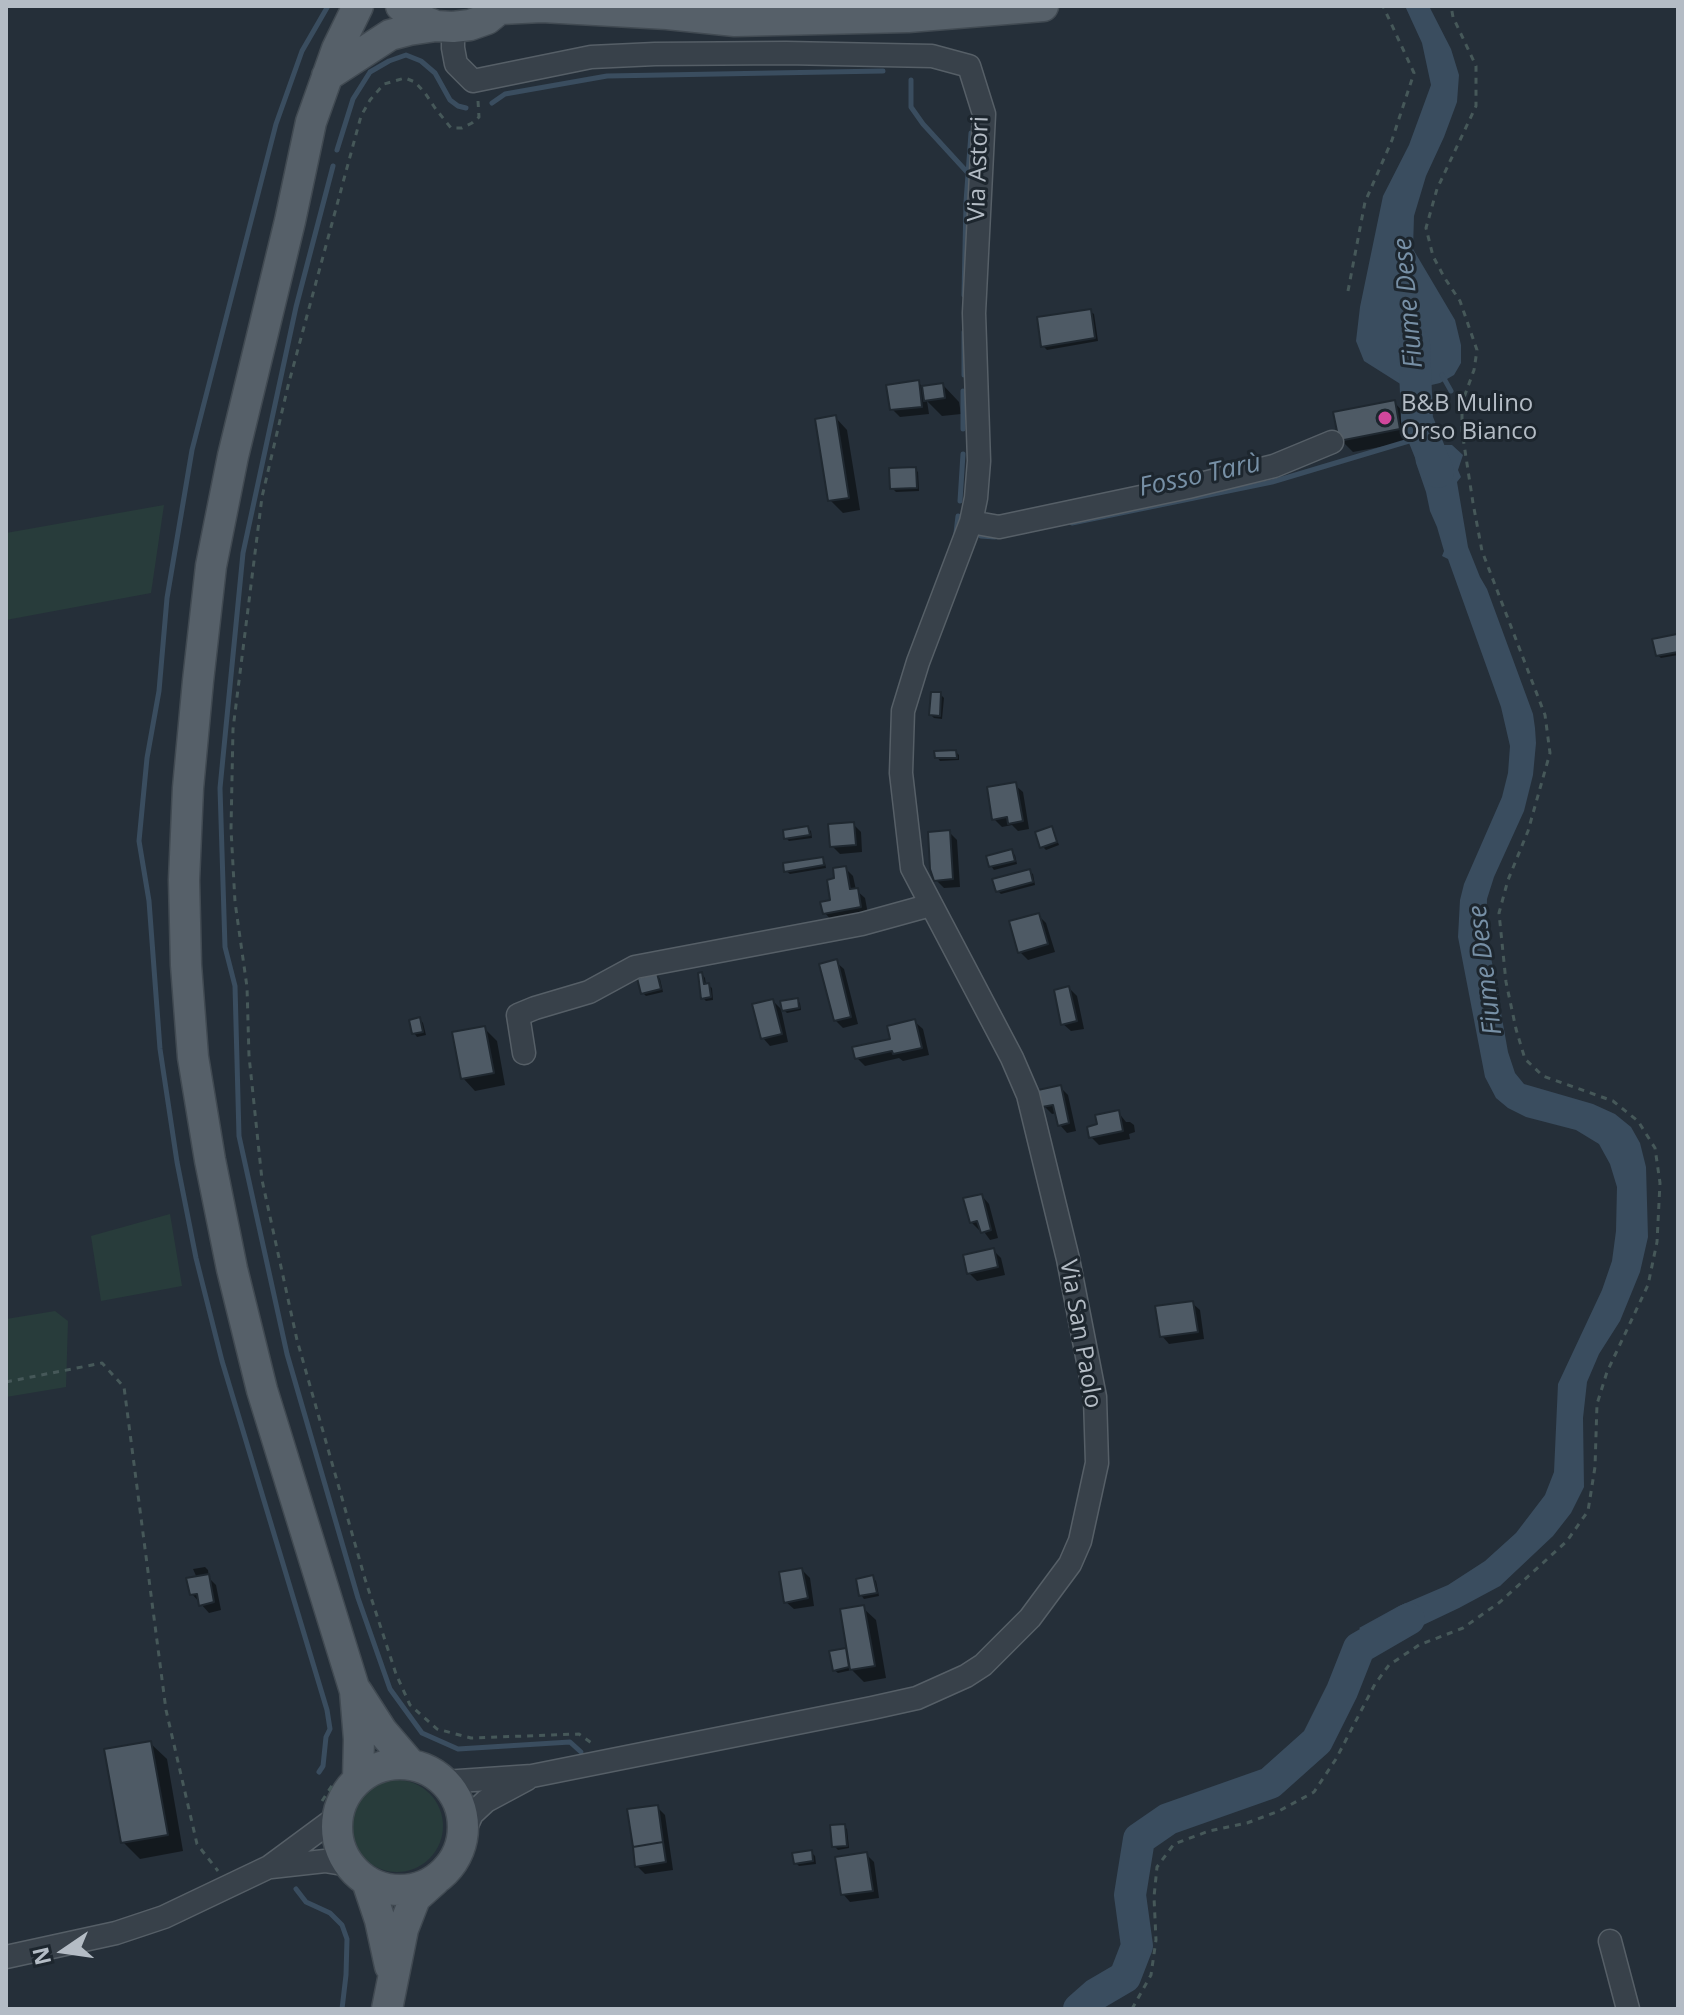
<!DOCTYPE html>
<meta charset="utf-8">
<style>
body{margin:0}
#map{position:relative;width:1684px;height:2015px;overflow:hidden;background:#252f39;font-family:"Open Sans",sans-serif}
canvas{display:block}
.frame{position:absolute;inset:0;border:8px solid #b4bcc5;pointer-events:none}
.north{position:absolute;left:24px;top:1911px;width:80px;height:80px;-webkit-text-stroke:6px #1d262e;paint-order:stroke;rotate:257deg;font-size:22px;font-weight:700;line-height:32px;text-align:center;color:#b4bcc5}
.north::after{content:'';display:block;margin:auto;width:28px;height:36px;background:#b4bcc5;clip-path:polygon(50% 0,100% 100%,50% 72%,0 100%)}
</style>
<div id="map">
<canvas width="1684" height="2015"></canvas>
<div class="frame"></div>
<div class="north">N</div>
</div>
<script>
const ctx = document.querySelector('canvas').getContext('2d');
ctx.lineJoin = 'round';
function fillPath(path, color) {
  ctx.fillStyle = color;
  ctx.fill(path, 'evenodd');
}
function shape(rows) {
  const path = new Path2D();
  for (const r of rows) {
    if (r.length === 3) {
      path.moveTo(r[0] + r[2], r[1]);
      path.arc(r[0], r[1], r[2], 0, 2 * Math.PI);
      continue;
    }
    path.moveTo(r[0], r[1]);
    for (let i = 2; i < r.length; i += 2) path.lineTo(r[i], r[i + 1]);
  }
  return path;
}
function strokePath(path, color, width, dash) {
  ctx.strokeStyle = color;
  ctx.lineWidth = width;
  ctx.lineCap = dash ? 'butt' : 'round';
  ctx.setLineDash(dash || []);
  ctx.stroke(path);
}
function drawText(font, color, halo, rows, align = 'center') {
  ctx.font = font + ' "Open Sans",sans-serif';
  ctx.lineWidth = 6;
  ctx.setLineDash([]);
  ctx.textBaseline = 'middle';
  ctx.strokeStyle = halo;
  ctx.fillStyle = color;
  for (const [text, x, y, turn = 0] of rows) {
    ctx.save();
    ctx.translate(x, y);
    ctx.rotate((+turn || 0) * Math.PI / 180);
    ctx.textAlign = isNaN(turn) ? turn : align;
    if (halo) ctx.strokeText(text, 0, 0);
    ctx.fillText(text, 0, 0);
    ctx.restore();
  }
}
fillPath(shape([
 [164,505,151,593,6,620,6,533],
 [170,1214,182,1286,101,1301,91,1236],
 [55,1311,68,1321,66,1387,6,1397,6,1319],
 [397,1826,46]
]), '#283c3b');
fillPath(shape([
 [1405,6,1429,6,1451,49,1459,75,1457,102,1444,137,1426,176,1414,216,1413,249,1455,320,1461,345,1461,363,1454,375,1440,383,1423,387,1402,385,1364,361,1356,341,1360,307,1383,196,1409,145,1431,85,1422,43],
 [1424,430,1426,432,1431,431,1442,445,1452,445,1463,455,1458,470,1461,477,1457,482,1468,547,1480,577,1487,589,1533,714,1535,728,1536,743,1533,775,1524,811,1494,877,1487,899,1486,929,1508,1052,1515,1073,1524,1084,1593,1104,1615,1114,1631,1127,1640,1143,1646,1167,1648,1237,1640,1272,1620,1321,1599,1354,1587,1382,1583,1418,1584,1487,1571,1513,1553,1536,1500,1586,1459,1608,1379,1646,1359,1628,1399,1606,1448,1585,1485,1561,1516,1533,1545,1495,1554,1472,1558,1384,1602,1290,1612,1261,1616,1231,1617,1187,1610,1164,1599,1144,1576,1130,1526,1117,1508,1108,1496,1098,1485,1077,1458,937,1460,900,1464,884,1502,797,1508,773,1510,746,1501,707,1448,559,1442,556,1444,551,1437,527,1430,511,1426,492,1416,463,1411,433]
]), '#3a4d5f');
fillPath(shape([
 [1090,311,1094,314,1098,341,1047,350,1043,346],
 [918,382,924,388,943,385,959,402,961,414,942,416,927,401,929,414,900,417,892,409],
 [1394,402,1406,415,1412,441,1353,452,1341,440],
 [835,417,847,430,860,510,843,513,830,500],
 [915,469,918,472,919,491,896,492,892,488],
 [1676,636,1678,639,1678,655,1661,658,1657,655],
 [940,694,944,698,942,719,934,718,931,715],
 [956,752,959,755,959,760,940,761,937,757],
 [1015,785,1023,792,1029,829,1018,831,1012,825,1002,827,994,819],
 [853,824,861,832,862,852,840,854,832,846],
 [807,828,811,831,812,838,789,841,786,838],
 [1051,828,1054,832,1059,845,1046,850,1042,846],
 [949,832,957,840,960,887,944,888,936,880],
 [1011,852,1015,855,1017,864,994,870,991,866],
 [822,859,825,863,826,868,790,874,786,871],
 [845,868,853,876,856,890,865,898,868,914,832,921,825,913,833,902,837,880],
 [1029,871,1033,874,1035,885,1001,894,998,891],
 [1038,915,1046,923,1055,952,1028,960,1020,952],
 [836,962,844,969,858,1024,843,1028,835,1020],
 [702,974,705,978,706,985,708,985,712,988,713,1000,706,1001,703,998],
 [656,975,660,979,663,992,646,996,643,993],
 [1069,988,1077,996,1084,1029,1071,1031,1063,1024],
 [797,1000,800,1003,801,1010,787,1013,784,1010],
 [773,1001,781,1009,788,1042,770,1046,763,1038],
 [420,1019,423,1023,426,1035,417,1037,414,1033],
 [915,1022,923,1029,929,1055,903,1061,899,1058,865,1066,857,1058,892,1040],
 [484,1028,497,1041,505,1085,475,1091,463,1078],
 [1060,1087,1068,1095,1076,1131,1067,1133,1060,1125,1057,1113,1052,1114,1044,1106],
 [1118,1112,1126,1122,1130,1122,1134,1125,1135,1132,1129,1134,1130,1139,1099,1145,1091,1137,1099,1126],
 [982,1196,989,1204,998,1238,990,1240,982,1229,979,1230,971,1222],
 [993,1250,1001,1258,1005,1275,977,1281,969,1273],
 [1192,1303,1200,1310,1204,1339,1169,1344,1162,1336],
 [205,1567,208,1570,209,1578,216,1585,221,1610,209,1613,192,1594,197,1578,193,1569],
 [802,1570,810,1578,814,1606,794,1609,786,1602],
 [872,1577,876,1581,879,1596,864,1599,861,1595],
 [863,1608,876,1620,886,1678,864,1682,852,1670,838,1673,834,1670,832,1653,848,1649],
 [150,1743,167,1759,183,1851,140,1859,123,1842],
 [657,1807,665,1815,673,1870,645,1874,637,1866],
 [844,1826,847,1829,849,1848,838,1850,834,1846],
 [811,1852,815,1856,816,1864,799,1866,796,1863],
 [866,1854,874,1862,879,1898,850,1902,843,1894]
]), '#0007');
strokePath(shape([
 [911,80,911,107,923,124,967,172],
 [492,103,505,94,607,76,883,71],
 [337,150,353,99,370,72,389,61,406,55,421,61,435,73,450,100,458,106,466,108],
 [333,166,296,307,243,553,220,788,225,947,235,986,239,1136,287,1354,358,1598,390,1689,422,1733,458,1749,570,1742,581,1752],
 [964,295,966,202,971,133],
 [964,375,964,332],
 [1442,375,1451,391],
 [963,429,963,391],
 [960,501,963,454],
 [958,516,956,533,959,533],
 [1072,523,1272,482,1419,438],
 [981,536,995,537],
 [319,1772,323,1766,326,1737,330,1729,327,1710,222,1361,196,1258,177,1162,160,1049,149,901,139,841,147,758,159,691,167,598,192,450,276,124,302,51,328,6],
 [296,1889,306,1902,330,1913,342,1925,347,1939,346,1975,342,2009]
]), '#3a4d5f', 5);
strokePath(shape([
 [1414,343,1417,420,1438,472],
 [1079,2009,1096,1994,1125,1977,1137,1946,1130,1895,1139,1839,1168,1819,1270,1783,1317,1741,1342,1691,1359,1648,1409,1619]
]), '#3a4d5f', 32);
const building = shape([
 [1091,309,1095,338,1041,347,1037,317,1091,309],
 [919,380,922,407,890,410,886,385,919,380],
 [943,383,945,398,924,401,922,386,943,383],
 [1395,400,1400,429,1339,441,1333,412,1395,400],
 [836,415,849,498,828,501,815,419,836,415],
 [916,467,917,488,890,489,889,468,916,467],
 [1677,634,1678,652,1656,656,1652,639,1677,634],
 [931,692,941,692,940,716,929,715,931,692],
 [956,750,957,758,935,758,934,751,956,750],
 [1016,782,1023,821,1008,824,1007,817,992,820,987,787,1016,782],
 [854,822,856,845,830,847,828,824,854,822],
 [808,826,810,835,784,839,783,830,808,826],
 [1052,826,1057,842,1040,848,1035,832,1052,826],
 [950,830,953,879,934,881,930,869,928,832,950,830],
 [1012,849,1015,861,989,867,986,856,1012,849],
 [823,857,824,865,784,872,783,863,823,857],
 [846,866,850,889,858,888,861,907,823,914,820,902,830,900,827,880,834,878,833,868,846,866],
 [1030,869,1033,882,996,892,992,879,1030,869],
 [1039,913,1048,944,1018,953,1009,921,1039,913],
 [837,959,851,1017,834,1021,819,964,837,959],
 [702,972,704,984,709,983,711,997,701,999,698,973,702,972],
 [657,973,661,989,641,994,637,978,657,973],
 [1069,986,1077,1021,1061,1025,1054,990,1069,986],
 [798,998,799,1008,782,1011,780,1001,798,998],
 [773,999,782,1034,761,1039,752,1004,773,999],
 [420,1017,423,1032,412,1034,409,1020,420,1017],
 [915,1019,922,1048,893,1054,892,1051,855,1059,852,1047,890,1039,887,1026,915,1019],
 [485,1026,494,1073,461,1079,452,1032,485,1026],
 [1061,1085,1069,1123,1058,1126,1053,1105,1042,1107,1038,1090,1061,1085],
 [1119,1110,1123,1131,1089,1138,1087,1127,1097,1124,1095,1115,1119,1110],
 [982,1194,991,1230,981,1233,977,1221,970,1223,963,1198,982,1194],
 [994,1248,998,1267,967,1274,963,1255,994,1248],
 [1193,1301,1198,1332,1160,1337,1155,1306,1193,1301],
 [802,1568,808,1598,784,1603,779,1572,802,1568],
 [209,1574,214,1602,199,1606,197,1594,190,1595,186,1578,209,1574],
 [873,1575,877,1593,859,1596,856,1579,873,1575],
 [864,1605,875,1666,850,1670,840,1609,864,1605],
 [846,1648,849,1667,833,1671,829,1651,846,1648],
 [151,1741,168,1835,121,1843,104,1749,151,1741],
 [658,1805,663,1842,633,1847,627,1809,658,1805],
 [845,1824,847,1846,832,1847,830,1825,845,1824],
 [663,1842,666,1862,635,1867,633,1847,663,1842],
 [812,1850,813,1861,794,1864,792,1853,812,1850],
 [867,1852,873,1891,841,1895,835,1857,867,1852]
]);
fillPath(building, '#4e5a65');
strokePath(building, '#1f2830', 2);
const minor = shape([
 [971,522,999,527,1188,487,1274,466,1332,442],
 [524,1053,518,1015,535,1008,589,992,635,967,862,924,931,905],
 [444,1782,532,1776,872,1708,917,1698,966,1676,983,1665,1030,1618,1070,1564,1080,1541,1097,1463,1095,1397,1068,1259,1028,1095,1012,1058,912,868,901,773,903,711,918,662,971,522,976,498,979,461,974,313,984,114,969,66,932,56,786,53,655,54,591,57,473,81,456,64,453,48,453,27],
 [462,1836,472,1814,486,1801,527,1779],
 [271,1867,325,1861,349,1865],
 [1610,1941,1628,2009],
 [6,1957,116,1933,164,1917,269,1867,338,1816]
]);
const major = shape([
 [401,6,414,17,436,26,453,27,470,25,487,19,503,6],
 [501,9,542,7,667,14,735,21,908,17,1043,6],
 [327,76,390,35,409,30,436,26],
 [357,1692,382,1731,411,1765],
 [400,1827,63],
 [358,1780,359,1739,355,1691,262,1390,232,1269,210,1160,193,1057,186,965,184,880,188,788,198,681,211,566,233,456,290,221,311,122,337,49,358,6],
 [367,1881,380,1920,390,1966],
 [387,2009,403,1929,415,1898,435,1880]
]);
strokePath(minor, '#565f67', 25);
strokePath(major, '#414a52', 33);
strokePath(shape([
 [478,101,479,117,472,123,462,128,451,128,435,108,425,93,415,82,405,78,384,84,370,100,361,116,288,386,262,497,233,729,231,829,235,902,247,987,249,1056,262,1180,297,1340,365,1579,396,1674,410,1705,437,1729,471,1738,579,1734,593,1744],
 [1348,291,1365,202,1392,140,1414,73,1383,6],
 [6,1382,102,1363,124,1387,166,1710,197,1844,218,1871],
 [322,1801,335,1781],
 [1132,2009,1151,1975,1156,1940,1154,1897,1157,1867,1174,1844,1209,1831,1247,1823,1279,1811,1314,1792,1336,1759,1375,1684,1389,1665,1419,1645,1463,1628,1500,1602,1567,1541,1588,1511,1595,1467,1597,1404,1607,1372,1648,1285,1657,1242,1660,1183,1655,1148,1638,1121,1613,1101,1543,1076,1525,1059,1516,1029,1506,982,1499,913,1508,880,1528,831,1550,753,1545,715,1482,551,1473,503,1462,431,1462,403,1474,370,1477,350,1460,301,1444,277,1433,256,1426,228,1437,189,1476,106,1476,66,1453,17,1451,6]
]), '#465859', 3, [6, 6]);
strokePath(minor, '#38414a', 22);
strokePath(major, '#566069', 30);
for (const [x, y, r, color] of [
 [1385,418,8,"#d1479c"]
]) {
  const dot = new Path2D();
  dot.arc(x, y, r, 0, 2 * Math.PI);
  ctx.fillStyle = color;
  ctx.fill(dot);
  strokePath(dot, '#1d262e', 3);
}
drawText('24px', '#b4bcc5', '#1d262e', [
 ["Via Astori",979,169,-88],
 ["Via San Paolo",1080,1334,80]
]);
drawText('24px', '#b4bcc5', '#1d262e', [
 ["B&B Mulino",1401,404],
 ["Orso Bianco",1401,432]
], 'left');
drawText('italic 26px', '#7790a6', '#1d262e', [
 ["Fiume Dese",1409,303,-95],
 ["Fosso Tarù",1200,476,-12],
 ["Fiume Dese",1486,970,-97]
]);
</script>
